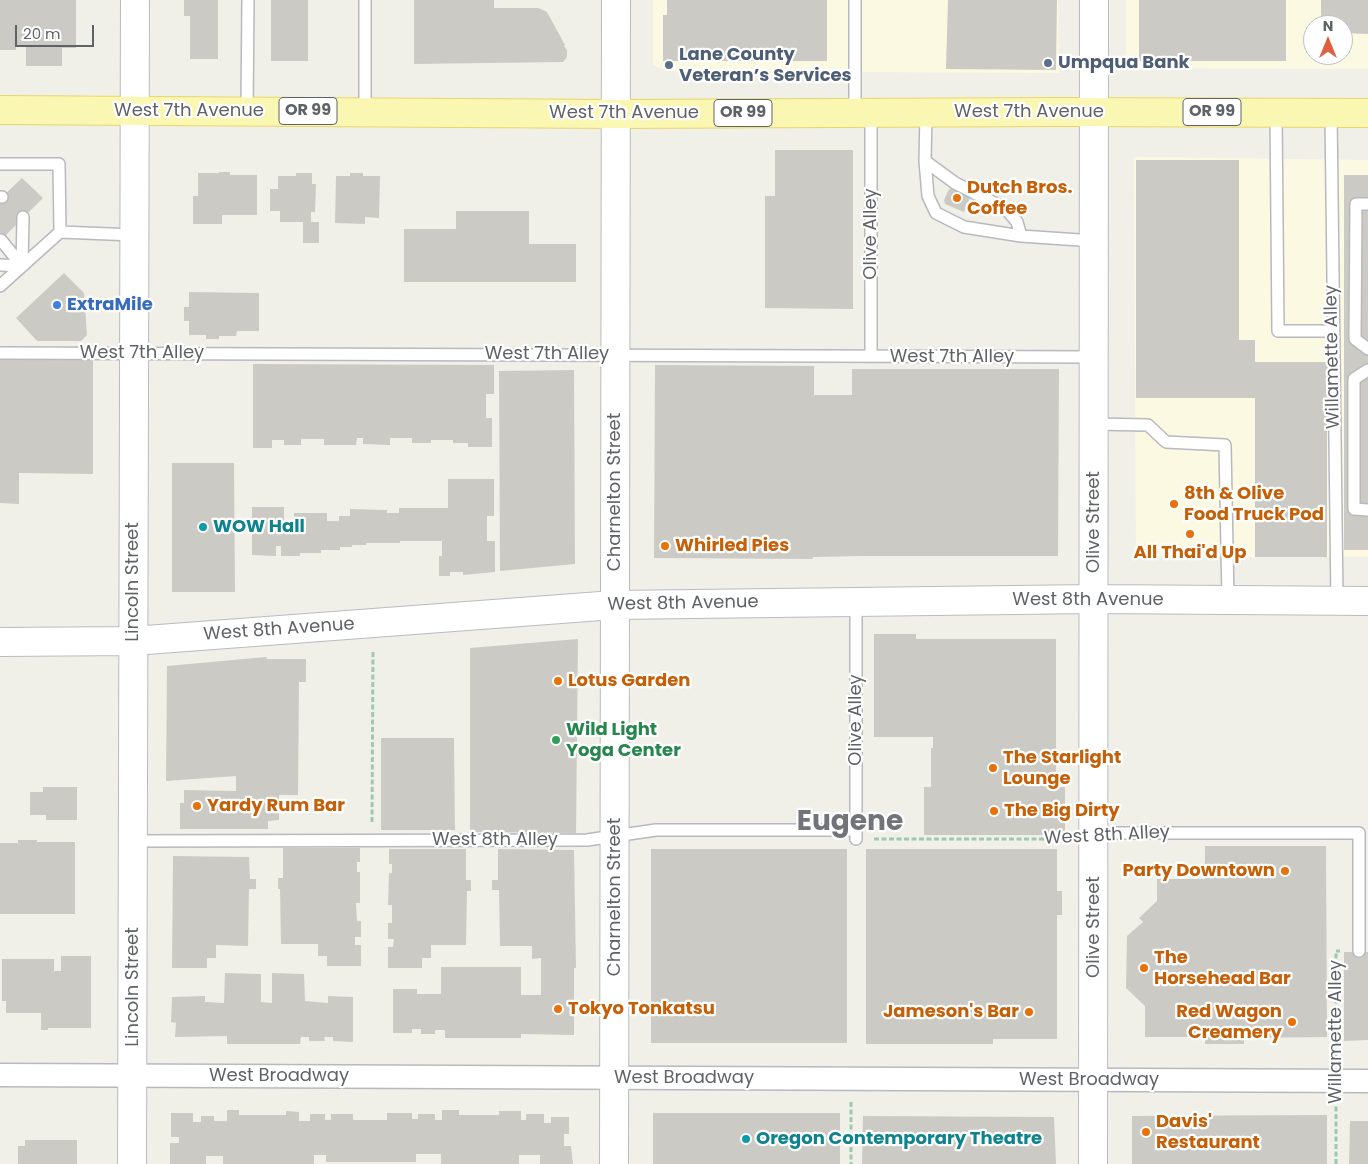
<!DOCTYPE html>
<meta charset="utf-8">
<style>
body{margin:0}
#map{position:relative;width:1368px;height:1164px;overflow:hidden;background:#f0f0e8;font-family:Poppins,sans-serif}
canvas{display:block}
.north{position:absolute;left:1303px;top:15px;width:50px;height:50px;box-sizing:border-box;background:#fff;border:1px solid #bfc0c2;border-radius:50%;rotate:0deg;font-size:14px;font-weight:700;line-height:20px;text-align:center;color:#5f6267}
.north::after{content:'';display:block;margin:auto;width:18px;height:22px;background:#e05f3f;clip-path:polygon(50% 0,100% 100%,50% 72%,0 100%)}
.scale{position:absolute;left:15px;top:25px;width:79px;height:22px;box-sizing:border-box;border:2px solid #5f6267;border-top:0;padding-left:6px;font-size:15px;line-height:18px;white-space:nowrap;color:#5f6267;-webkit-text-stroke:4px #fff;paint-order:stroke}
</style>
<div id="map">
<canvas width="1368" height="1164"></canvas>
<div class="north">N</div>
<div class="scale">20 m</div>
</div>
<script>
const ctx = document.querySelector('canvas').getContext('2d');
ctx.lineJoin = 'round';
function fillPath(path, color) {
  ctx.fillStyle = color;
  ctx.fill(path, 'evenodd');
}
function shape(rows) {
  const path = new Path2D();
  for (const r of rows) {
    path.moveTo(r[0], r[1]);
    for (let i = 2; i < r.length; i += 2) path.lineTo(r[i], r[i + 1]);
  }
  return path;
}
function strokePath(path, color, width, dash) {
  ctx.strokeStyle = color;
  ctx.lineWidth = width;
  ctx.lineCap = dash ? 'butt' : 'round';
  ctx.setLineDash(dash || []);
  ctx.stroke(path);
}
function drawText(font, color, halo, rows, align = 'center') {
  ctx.font = font + ' Poppins,sans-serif';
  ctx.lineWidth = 4.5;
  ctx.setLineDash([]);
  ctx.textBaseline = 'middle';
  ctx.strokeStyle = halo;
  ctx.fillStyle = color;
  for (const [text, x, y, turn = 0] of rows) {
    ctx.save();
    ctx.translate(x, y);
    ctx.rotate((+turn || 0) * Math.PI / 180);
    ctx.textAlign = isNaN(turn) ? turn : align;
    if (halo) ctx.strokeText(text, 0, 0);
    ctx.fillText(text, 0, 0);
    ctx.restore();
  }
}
fillPath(shape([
 [653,0,1058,0,1059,73,668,71,653,65],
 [1126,0,1368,0,1368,69,1126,68],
 [1313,25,1343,25,1343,55,1313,55],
 [1134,157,1368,160,1368,557,1136,557]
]), '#fcf9e2');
fillPath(shape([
 [0,0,76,0,76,48,62,48,62,66,26,66,26,47,16,47,16,50,0,50],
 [184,0,218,0,218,59,190,59,190,16,184,16],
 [271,0,308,0,308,61,271,61],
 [414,0,494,0,494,8,538,8,543,10,547,12,565,45,564,46,567,50,567,57,563,62,414,64],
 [667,0,827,0,827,61,663,61,663,15,667,15],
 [948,0,1057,0,1056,70,946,69],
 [1139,0,1286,0,1286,61,1139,61],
 [1321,0,1368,0,1368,34,1343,33,1343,25,1321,25],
 [775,150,853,150,853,309,765,308,765,196,775,196],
 [1136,160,1239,160,1239,340,1255,340,1255,362,1327,362,1327,557,1255,557,1255,398,1136,398],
 [219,172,230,172,230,175,257,175,257,215,222,215,222,224,193,224,193,196,198,196,198,173,219,173],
 [296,173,312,173,312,184,316,184,315,212,311,212,311,222,319,222,319,243,303,243,303,222,280,222,280,211,270,211,270,189,278,189,278,176,296,176],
 [350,173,363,173,363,176,380,176,379,218,365,217,365,224,335,223,336,176,350,176],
 [1344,175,1368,175,1368,550,1344,550],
 [22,178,43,198,0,241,0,199],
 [952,188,971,196,964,212,945,204,944,200,949,189],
 [456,211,529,211,529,244,576,244,576,282,404,282,404,229,456,229],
 [64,273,84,293,87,335,81,341,37,341,16,318],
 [189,292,259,293,259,331,237,331,236,336,219,336,219,339,206,339,206,335,189,335,189,321,184,321,184,307,189,307],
 [0,359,93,360,93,474,19,473,19,504,0,503],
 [253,364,494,365,494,394,486,394,486,418,492,418,492,447,468,447,468,443,453,443,453,440,431,440,431,443,412,443,412,438,390,438,390,445,363,444,363,438,357,438,356,445,324,445,324,439,301,439,301,445,284,445,284,440,272,440,272,448,253,448],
 [655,365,814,366,814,395,852,395,852,369,1059,369,1058,556,862,556,813,557,813,559,654,558],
 [574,370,575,564,500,571,499,371],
 [172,463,234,463,235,592,172,592],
 [448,479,494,479,494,516,487,516,487,541,495,541,495,572,463,575,463,572,450,572,450,576,439,576,439,556,442,556,442,541,400,541,400,543,366,543,366,545,352,545,352,547,340,547,340,550,321,550,321,553,300,553,300,556,281,556,281,546,276,546,276,556,252,555,252,507,284,507,284,521,294,521,294,513,327,513,327,521,339,521,339,516,350,516,350,509,387,510,387,513,399,513,399,508,448,508],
 [874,634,916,634,916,639,1056,639,1056,787,1065,787,1065,835,924,835,924,787,931,787,931,748,933,748,933,737,874,737],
 [578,639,576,833,470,832,470,648],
 [266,657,267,659,306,659,306,682,299,682,298,795,279,795,279,820,268,821,268,829,180,829,180,803,184,803,184,790,236,791,236,776,166,781,167,666],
 [381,738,454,738,455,830,381,830],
 [43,787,77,787,77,820,46,820,46,815,30,815,30,792,43,792],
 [18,840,37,840,37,842,75,842,75,914,0,914,0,843,18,843],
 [1205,846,1326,846,1327,1037,1244,1038,1244,1044,1205,1044,1205,1037,1145,1037,1145,1006,1126,988,1127,936,1143,922,1139,918,1157,901,1157,879,1205,879],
 [283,848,360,848,360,862,357,862,357,872,360,872,360,903,356,903,357,921,361,921,361,937,355,937,355,945,361,945,361,966,327,966,327,956,318,956,318,944,281,944,280,889,278,889,278,878,283,878],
 [389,849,466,849,466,880,471,880,471,891,467,891,466,945,431,945,431,958,422,958,422,968,388,968,388,947,393,947,394,939,388,939,388,923,392,923,392,905,388,905,389,873,392,873,392,864,389,864],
 [498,849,574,850,576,968,574,968,574,1035,521,1034,521,1038,445,1038,445,1030,435,1030,435,1034,421,1034,421,1029,412,1029,412,1033,393,1033,393,989,417,989,417,994,441,994,441,967,521,967,521,995,541,995,541,958,532,959,532,946,500,946,499,890,492,890,492,880,498,880],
 [651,849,847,849,847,1043,651,1043],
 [866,849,1057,849,1057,891,1062,891,1062,915,1057,915,1057,1039,993,1039,993,1044,866,1044],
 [173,856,249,857,250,879,256,879,256,889,249,889,248,946,216,945,216,958,207,958,207,968,172,968],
 [1344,952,1368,952,1368,1040,1344,1041],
 [61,956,91,956,91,1028,48,1028,48,1030,41,1030,41,1013,6,1013,6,1001,2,1001,2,959,54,959,54,971,61,971],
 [225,973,261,974,261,1002,272,1003,272,973,304,974,305,1001,328,1003,328,996,353,997,353,1042,333,1041,333,1037,324,1037,325,1041,309,1041,309,1037,301,1037,300,1044,227,1044,227,1036,175,1037,176,1023,171,1022,172,997,205,996,205,1002,224,1003],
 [227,1110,239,1110,239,1115,286,1115,286,1111,299,1112,299,1121,310,1121,310,1114,325,1114,325,1120,331,1120,331,1114,353,1114,353,1120,387,1120,387,1113,412,1113,412,1119,418,1119,418,1114,435,1114,435,1120,442,1120,442,1110,459,1110,459,1115,499,1115,499,1111,521,1111,521,1120,526,1120,526,1114,544,1114,544,1123,551,1123,551,1117,569,1117,569,1134,564,1134,564,1146,571,1146,573,1164,540,1164,540,1155,519,1155,519,1164,441,1164,441,1154,416,1154,416,1162,326,1162,326,1155,314,1155,314,1164,223,1164,223,1156,206,1156,206,1164,170,1164,170,1143,179,1143,179,1137,171,1137,171,1113,193,1113,193,1122,201,1122,201,1116,214,1116,214,1121,227,1121],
 [653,1113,840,1113,840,1164,653,1164],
 [1327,1115,1327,1164,1132,1164,1132,1116],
 [863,1116,1054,1117,1056,1164,862,1164],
 [1350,1121,1368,1121,1368,1164,1349,1164],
 [25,1140,77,1140,77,1164,18,1164,18,1146,25,1146]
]), '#cccac5');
const lane = shape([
 [855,0,855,113],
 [247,111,248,0],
 [365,112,365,0],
 [926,113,925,161,928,196,936,213,964,227,1021,236,1094,241],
 [1276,113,1278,331,1333,331],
 [1331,113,1337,601],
 [925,161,955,183,1006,209,1017,222,1021,236],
 [0,164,59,164,60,232],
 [0,197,2,197],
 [1368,204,1356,204,1355,339,1368,349],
 [1,240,22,266],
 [0,265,22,266],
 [22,266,23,217],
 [0,286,60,232,134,235],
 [0,353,1093,357],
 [871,356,871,113],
 [1368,370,1354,379,1354,509,1368,510],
 [1094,424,1148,425,1166,442,1225,445,1228,600],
 [856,602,856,839],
 [1094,833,1359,833,1359,951],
 [133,841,587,840,656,830,856,830]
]);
const street = shape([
 [0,1075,1368,1081]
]);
const secondary = shape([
 [0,642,133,641,614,605,1094,599,1368,601],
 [132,1164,135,0],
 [614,1164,616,0],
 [1093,1164,1094,0]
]);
const primary = shape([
 [0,110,616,114,1057,112,1368,113]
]);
strokePath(lane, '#b8b9be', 14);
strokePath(street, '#b8b9be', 25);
strokePath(secondary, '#b9bbc1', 30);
strokePath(primary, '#ead568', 30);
strokePath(shape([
 [372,822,373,651],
 [874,839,1068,839],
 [1336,1056,1336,951,1340,951],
 [851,1102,851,1164],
 [1336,1164,1336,1105]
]), '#a0c7b0', 3, [5, 2.5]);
strokePath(lane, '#fff', 11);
strokePath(street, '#fff', 22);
strokePath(secondary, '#fff', 28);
strokePath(primary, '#faf7b3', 28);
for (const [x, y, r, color] of [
 [1048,63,5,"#5c6f8a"],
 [669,65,5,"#5c6f8a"],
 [957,198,5,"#e8710a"],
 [57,305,5,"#3f7fe0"],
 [1174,504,5,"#e8710a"],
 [203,527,5,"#0f9aa8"],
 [1190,534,5,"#e8710a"],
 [665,546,5,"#e8710a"],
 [558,681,5,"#e8710a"],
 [556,740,5,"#2e9e5b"],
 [993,768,5,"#e8710a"],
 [197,806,5,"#e8710a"],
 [994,811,5,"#e8710a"],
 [1285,871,5,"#e8710a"],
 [1144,968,5,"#e8710a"],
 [558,1009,5,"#e8710a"],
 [1029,1012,5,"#e8710a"],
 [1292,1022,5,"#e8710a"],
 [1146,1132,5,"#e8710a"],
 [746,1139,5,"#0f9aa8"]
]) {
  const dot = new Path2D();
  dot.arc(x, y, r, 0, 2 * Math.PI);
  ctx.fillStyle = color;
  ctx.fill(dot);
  strokePath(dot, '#fff', 2);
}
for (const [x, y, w] of [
 [308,111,58],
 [1212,112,58],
 [743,113,58]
]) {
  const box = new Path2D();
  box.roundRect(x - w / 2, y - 13.5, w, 27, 4);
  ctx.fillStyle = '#fff';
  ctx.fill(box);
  strokePath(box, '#5f6267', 1);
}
drawText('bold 16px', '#5f6267', null, [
 ["OR 99",308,111],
 ["OR 99",1212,112],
 ["OR 99",743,113]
]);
drawText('bold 18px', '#4e5e75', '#fff', [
 ["Lane County",679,55],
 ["Veteran’s Services",679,76],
 ["Umpqua Bank",1058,63]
], 'left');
drawText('18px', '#5f6267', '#fff', [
 ["West 7th Avenue",189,111],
 ["West 7th Avenue",1029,112],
 ["West 7th Avenue",624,113],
 ["Olive Alley",871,234,-90],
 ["West 7th Alley",142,353],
 ["West 7th Alley",547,354],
 ["West 7th Alley",952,357],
 ["Willamette Alley",1333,357,-91],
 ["Charnelton Street",615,492,-90],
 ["Olive Street",1094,522,-90],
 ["Lincoln Street",133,582,-90],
 ["West 8th Avenue",1088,600],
 ["West 8th Avenue",683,604,-1],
 ["West 8th Avenue",279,630,-4],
 ["Olive Alley",856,720,-90],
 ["West 8th Alley",1107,836,-3],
 ["West 8th Alley",495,840],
 ["Charnelton Street",615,897,-90],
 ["Olive Street",1094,927,-90],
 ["Lincoln Street",133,987,-90],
 ["Willamette Alley",1336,1032,-90],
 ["West Broadway",279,1076],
 ["West Broadway",684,1078],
 ["West Broadway",1089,1080]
]);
drawText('bold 18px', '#c56008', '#fff', [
 ["Dutch Bros.",967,188],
 ["Coffee",967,209],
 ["8th & Olive",1184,494],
 ["Food Truck Pod",1184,515],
 ["Whirled Pies",675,546],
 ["All Thai'd Up",1190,553,"center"],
 ["Lotus Garden",568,681],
 ["The Starlight",1003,758],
 ["Lounge",1003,779],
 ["Yardy Rum Bar",207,806],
 ["The Big Dirty",1004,811],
 ["Party Downtown",1275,871,"right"],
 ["The",1154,958],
 ["Horsehead Bar",1154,979],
 ["Tokyo Tonkatsu",568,1009],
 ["Jameson's Bar",1019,1012,"right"],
 ["Red Wagon",1282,1012,"right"],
 ["Creamery",1282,1033,"right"],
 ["Davis'",1156,1122],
 ["Restaurant",1156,1143]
], 'left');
drawText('bold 18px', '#366cbe', '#fff', [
 ["ExtraMile",67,305]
], 'left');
drawText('bold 18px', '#0d838f', '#fff', [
 ["WOW Hall",213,527],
 ["Oregon Contemporary Theatre",756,1139]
], 'left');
drawText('bold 18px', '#27864d', '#fff', [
 ["Wild Light",566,730],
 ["Yoga Center",566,751]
], 'left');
drawText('bold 28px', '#717479', '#fff', [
 ["Eugene",850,823]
]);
</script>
